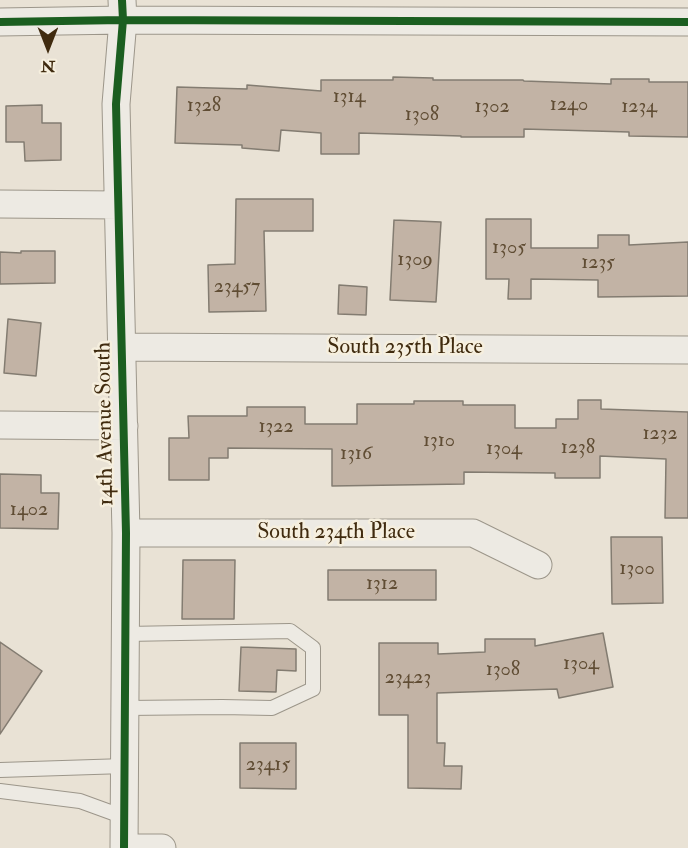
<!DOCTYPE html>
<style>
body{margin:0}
#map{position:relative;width:688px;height:848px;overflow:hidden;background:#e9e2d5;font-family:"IM FELL Double Pica",serif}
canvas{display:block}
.north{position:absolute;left:18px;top:18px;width:60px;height:60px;-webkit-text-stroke:4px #f6efde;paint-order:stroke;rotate:180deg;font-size:16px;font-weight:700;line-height:24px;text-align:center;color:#402b0f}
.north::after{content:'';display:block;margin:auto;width:21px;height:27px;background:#402b0f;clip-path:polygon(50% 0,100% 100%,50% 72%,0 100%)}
</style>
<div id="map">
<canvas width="688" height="848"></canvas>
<div class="north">N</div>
</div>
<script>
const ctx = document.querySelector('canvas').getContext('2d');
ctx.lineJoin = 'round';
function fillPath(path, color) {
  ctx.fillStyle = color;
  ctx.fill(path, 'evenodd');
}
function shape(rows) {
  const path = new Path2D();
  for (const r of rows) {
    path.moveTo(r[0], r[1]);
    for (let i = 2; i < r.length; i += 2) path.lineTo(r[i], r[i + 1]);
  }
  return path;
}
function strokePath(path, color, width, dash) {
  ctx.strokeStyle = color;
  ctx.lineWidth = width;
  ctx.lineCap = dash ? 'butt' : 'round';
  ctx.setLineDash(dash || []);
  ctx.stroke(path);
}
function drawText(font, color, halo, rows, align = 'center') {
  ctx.font = font + ' "IM FELL Double Pica",serif';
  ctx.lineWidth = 5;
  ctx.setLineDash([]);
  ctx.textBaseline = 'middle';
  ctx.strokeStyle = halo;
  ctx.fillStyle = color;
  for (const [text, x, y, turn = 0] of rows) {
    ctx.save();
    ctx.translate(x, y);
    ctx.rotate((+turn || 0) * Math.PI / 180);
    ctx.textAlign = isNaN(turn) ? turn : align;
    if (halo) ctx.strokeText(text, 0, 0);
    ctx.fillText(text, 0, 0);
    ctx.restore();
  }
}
const building = shape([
 [393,77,433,78,433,80,523,80,524,81,611,84,611,79,649,79,649,82,688,82,688,137,629,136,629,132,524,129,524,137,461,137,461,136,359,133,359,154,321,154,321,133,281,130,279,151,242,148,242,145,175,143,177,87,247,89,247,85,321,91,321,80,393,80,393,77],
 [42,105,42,123,61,123,61,160,25,161,24,142,6,142,6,106,42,105],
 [236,199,313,199,313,231,264,231,266,311,209,312,208,265,235,264,236,199],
 [486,219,531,219,531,248,598,248,598,235,629,235,629,245,688,242,688,296,598,297,598,280,531,279,531,299,508,299,509,279,486,279,486,219],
 [394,220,441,222,436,302,390,300,394,220],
 [21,251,55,251,55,283,0,284,0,252,21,253,21,251],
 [339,285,367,287,366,315,338,314,339,285],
 [8,319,41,323,36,376,4,373,8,319],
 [578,400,601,400,601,409,688,412,688,518,665,518,666,459,600,456,600,478,555,478,555,473,464,472,464,484,332,486,332,449,228,448,228,458,209,458,209,480,169,480,169,438,189,438,188,416,247,416,247,407,305,407,305,424,357,424,357,404,414,404,414,401,463,401,463,405,515,405,515,428,556,428,556,419,578,419,578,400],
 [0,474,41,475,41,493,59,493,58,529,0,528,0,474],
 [611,537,662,537,663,603,612,604,611,537],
 [183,560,235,560,234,619,182,619,183,560],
 [328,570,436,570,436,600,328,600,328,570],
 [603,633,613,687,559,698,557,689,437,693,437,743,445,743,444,766,462,766,461,789,408,788,408,715,379,715,379,643,438,643,438,654,485,652,485,639,535,639,535,646,603,633],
 [0,642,42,671,0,734,0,642],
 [241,647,296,649,296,671,277,670,276,692,239,691,241,647],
 [240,743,296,743,296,789,240,788,240,743]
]);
fillPath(building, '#c2b3a5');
strokePath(building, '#837c71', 1.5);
const lane = shape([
 [125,708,222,707,272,708,313,689,313,648,290,631,126,634],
 [0,770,125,766],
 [0,791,80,801,124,817]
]);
const street = shape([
 [122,0,123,20,116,104,126,533,124,848],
 [0,22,123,20,688,22],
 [0,204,118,205],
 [122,347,688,350],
 [0,425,124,426],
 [126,533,473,533,538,565],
 [124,848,162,848]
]);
strokePath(lane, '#9c968a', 16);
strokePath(street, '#9c968a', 29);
strokePath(lane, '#edeae3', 14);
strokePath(street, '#edeae3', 27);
strokePath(shape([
 [122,0,123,20,116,104,126,533,124,848],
 [0,22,123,20,688,22]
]), '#1b5e20', 8);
drawText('20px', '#604d34', null, [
 ["1314",349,98],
 ["1240",569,106],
 ["1328",204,107],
 ["1302",492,108],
 ["1234",639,108],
 ["1308",422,116],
 ["1305",509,249],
 ["1309",415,261],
 ["1235",598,264],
 ["23457",237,288],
 ["1322",276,428],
 ["1232",660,435],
 ["1310",439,442],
 ["1238",578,449],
 ["1304",504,450],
 ["1316",356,455],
 ["1402",29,511],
 ["1300",637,570],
 ["1312",382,585],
 ["1304",581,665],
 ["1308",503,671],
 ["23423",408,679],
 ["23415",268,766]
]);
drawText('22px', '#402b0f', '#f6efde', [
 ["South 235th Place",405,348],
 ["14th Avenue South",106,424,-91],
 ["South 234th Place",336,533]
]);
</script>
